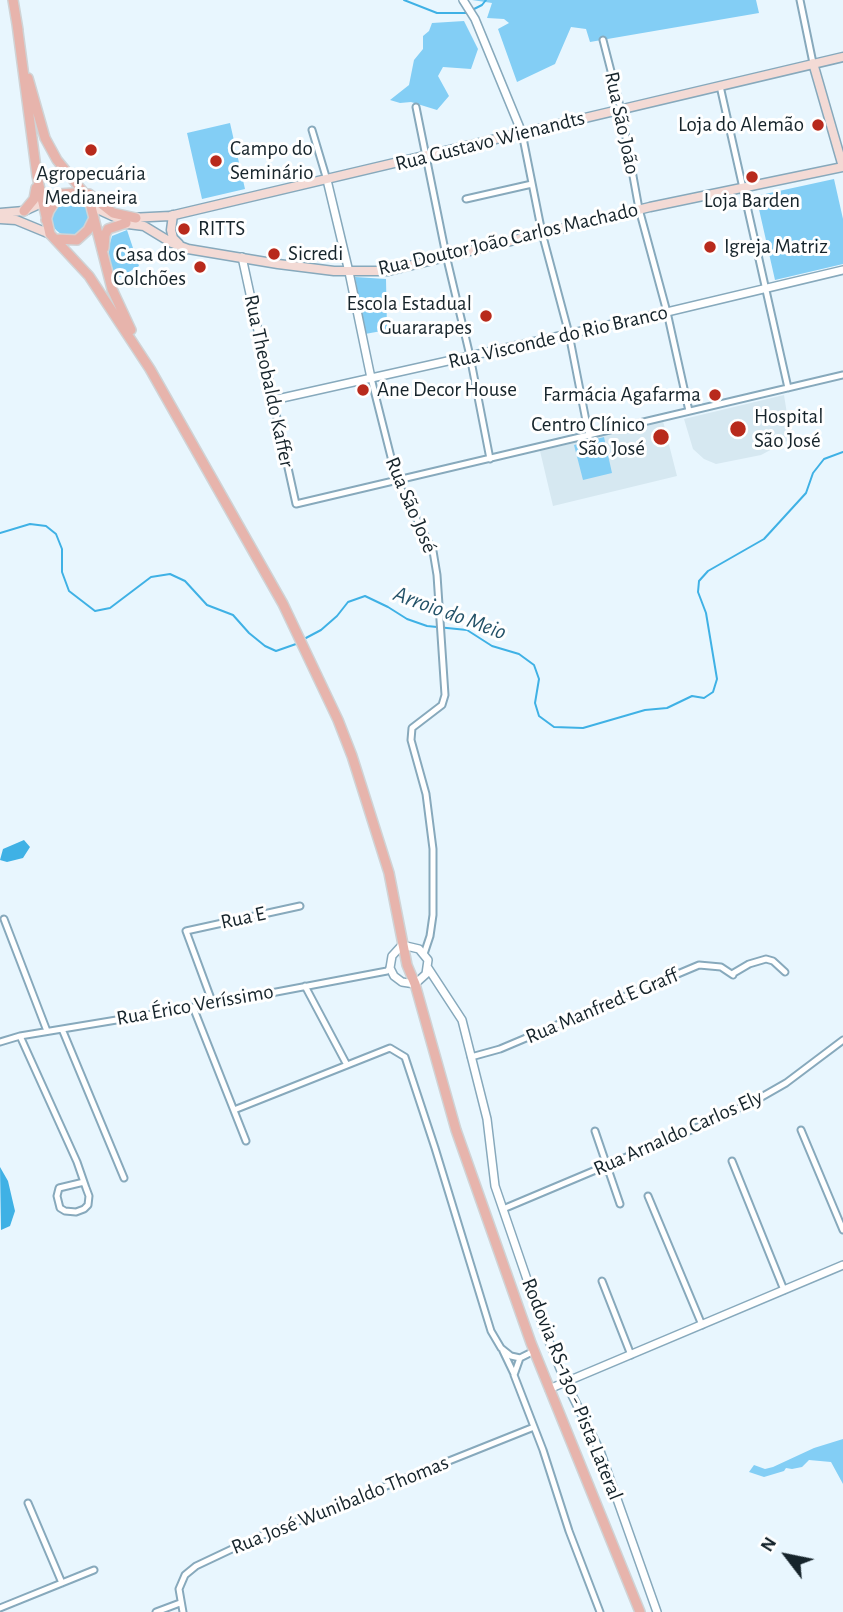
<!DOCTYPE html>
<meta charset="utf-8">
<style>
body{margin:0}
#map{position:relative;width:843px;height:1612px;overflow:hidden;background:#e8f6fe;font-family:"Alegreya Sans",sans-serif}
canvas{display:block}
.north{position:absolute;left:752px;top:1521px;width:70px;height:70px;-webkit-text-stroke:5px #fff;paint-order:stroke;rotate:302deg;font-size:19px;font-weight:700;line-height:28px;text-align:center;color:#16242b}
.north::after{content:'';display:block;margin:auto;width:24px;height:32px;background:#16242b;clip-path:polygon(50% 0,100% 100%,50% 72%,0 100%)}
</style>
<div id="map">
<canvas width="843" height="1612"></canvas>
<div class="north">N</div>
</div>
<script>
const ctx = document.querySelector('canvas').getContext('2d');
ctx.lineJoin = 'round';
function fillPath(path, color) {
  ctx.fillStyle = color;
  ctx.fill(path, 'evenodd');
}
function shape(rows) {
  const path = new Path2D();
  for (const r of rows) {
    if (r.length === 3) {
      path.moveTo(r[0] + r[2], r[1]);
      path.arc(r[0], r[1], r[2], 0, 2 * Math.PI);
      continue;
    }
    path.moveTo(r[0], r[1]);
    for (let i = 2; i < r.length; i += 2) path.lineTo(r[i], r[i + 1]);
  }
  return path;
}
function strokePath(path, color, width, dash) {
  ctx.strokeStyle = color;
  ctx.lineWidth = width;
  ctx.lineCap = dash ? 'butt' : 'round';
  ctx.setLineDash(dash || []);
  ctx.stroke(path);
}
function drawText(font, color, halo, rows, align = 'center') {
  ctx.font = font + ' "Alegreya Sans",sans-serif';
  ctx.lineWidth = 6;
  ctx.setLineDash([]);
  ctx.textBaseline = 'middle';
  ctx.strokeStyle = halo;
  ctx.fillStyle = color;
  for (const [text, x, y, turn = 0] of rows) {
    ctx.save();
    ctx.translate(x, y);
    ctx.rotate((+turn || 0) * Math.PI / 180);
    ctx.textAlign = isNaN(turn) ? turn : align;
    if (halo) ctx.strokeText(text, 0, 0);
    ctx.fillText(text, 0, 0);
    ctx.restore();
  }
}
fillPath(shape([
 [784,395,791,439,761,455,716,464,704,459,693,449,684,419],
 [663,421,677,476,553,506,540,451]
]), '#d6e8f1');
fillPath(shape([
 [472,0,756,0,759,13,590,42,586,29,571,27,555,64,517,82,498,29,509,23,504,19,487,18,492,3],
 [464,21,478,49,471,69,443,67,438,76,449,96,437,110,411,102,400,103,390,100,409,85,414,60,423,49,423,36,429,31,432,23],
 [230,123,245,189,202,199,187,133],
 [834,179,843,219,843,264,775,280,756,196],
 [70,217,19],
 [127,230,139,266,120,277,115,275,109,259,109,247,112,236],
 [355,277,386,279,387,330,365,334],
 [604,437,612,473,583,480,574,445],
 [843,1439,843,1484,831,1462,809,1460,802,1467,792,1469,786,1468,784,1471,764,1477,749,1472,754,1465,765,1469,773,1467,814,1448]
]), '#83cef5');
fillPath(shape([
 [24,840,30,847,23,858,7,862,0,860,3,849],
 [0,1167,8,1181,15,1211,10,1226,1,1230]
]), '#3fb1e5');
strokePath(shape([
 [404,0,437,13,467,13],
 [472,10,482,5,486,0],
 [0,533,30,524,46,526,56,534,62,549,62,572,69,591,95,611,110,608,151,577,170,574,185,581,207,605,233,615,249,633,265,646,276,651,296,644],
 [304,639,321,630,337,616,348,602,365,596,388,607,407,619,427,626,467,630,492,646,519,654,534,665,539,679,535,703,539,716,554,727,583,728,645,710,667,708,692,696,704,698,713,692,717,679,706,613,698,592,699,581,708,571,764,539,806,493,813,473,824,459,843,452]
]), '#3fb1e5', 2);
const minor = shape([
 [800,0,813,63],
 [603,40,621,110,639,209,667,312,689,411],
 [720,86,788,388],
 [416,107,446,255,470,356,490,459],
 [312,130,327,180],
 [522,133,542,233,569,334,589,436],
 [466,199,532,184],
 [371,378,397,481,433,551,437,575,445,695,442,705,412,728,411,740,426,794,433,849,433,915,430,936,424,954],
 [273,400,296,504,843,375],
 [4,919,47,1031],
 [732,974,749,964,766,959,773,961,785,972],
 [305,986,347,1065],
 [213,1004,186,931,300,906],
 [193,1007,246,1141],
 [62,1029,124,1178],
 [20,1036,77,1162,86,1188,89,1196,88,1205,84,1209,76,1212,65,1211,60,1208,57,1196,59,1188,84,1182],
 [0,1042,20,1036,213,1004,387,971,390,968],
 [471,1057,500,1049,699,965,721,967,733,975],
 [234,1110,390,1048,405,1057,435,1148,491,1331,501,1348,511,1356,520,1358],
 [801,1130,843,1230],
 [595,1131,620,1204],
 [732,1161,784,1290],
 [648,1196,702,1325],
 [503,1209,705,1124,758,1099,786,1083,843,1040],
 [602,1281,631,1355],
 [503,1351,514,1374],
 [534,1351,520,1358,514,1375,543,1450,569,1531,600,1612],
 [28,1503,62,1583],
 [0,1608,94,1570],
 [156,1612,180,1603],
 [183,1612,179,1589,185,1575,196,1566,251,1540,534,1427]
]);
const tertiary = shape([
 [463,0,475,19,522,133],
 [327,180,349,272,371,378],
 [242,257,273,400,667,312,843,270],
 [402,945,419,949,428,960,426,974,415,984,402,982,394,976,390,968,392,956,402,945],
 [428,968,462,1020,487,1119,495,1186,544,1329,565,1381,600,1451,657,1612],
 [549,1389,843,1265]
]);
const secondary = shape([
 [813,63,843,167],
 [91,206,117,218],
 [0,213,24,211,59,195],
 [173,215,171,230,173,238,179,244],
 [130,218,170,216,843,57],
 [0,219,16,220,50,234],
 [120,223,144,226,172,243,188,249,278,264,334,271,388,271,650,207,843,167]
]);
const primary = shape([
 [13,0,18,30],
 [17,24,37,176,50,234,89,276,150,369,283,604,338,720,352,756,389,873,407,965,415,984,456,1130,531,1343,640,1612],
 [28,78,45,138,57,160,89,199,112,289,131,330],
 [89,194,113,213,136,218],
 [24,211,34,199,36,188],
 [46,220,49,211,60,194,73,193,87,202],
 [56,239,77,240,88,230,94,218],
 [104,248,105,235,108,229,126,223]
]);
strokePath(minor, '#87a9bc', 9);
strokePath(tertiary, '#87a9bc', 10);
strokePath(secondary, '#87a9bc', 11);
strokePath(primary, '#d0d3d5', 12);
strokePath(minor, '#fff', 5);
strokePath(tertiary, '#fff', 7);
strokePath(secondary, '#f3dad5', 8);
strokePath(primary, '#e7b4ac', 9);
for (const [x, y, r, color] of [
 [818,125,7,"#b82a1c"],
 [91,150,7,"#b82a1c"],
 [216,161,7,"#b82a1c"],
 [752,177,7,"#b82a1c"],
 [184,229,7,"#b82a1c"],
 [710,247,7,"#b82a1c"],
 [274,254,7,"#b82a1c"],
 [200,267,7,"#b82a1c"],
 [486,316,7,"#b82a1c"],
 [363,390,7,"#b82a1c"],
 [715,395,7,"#b82a1c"],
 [738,429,9,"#b82a1c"],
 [661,437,9,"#b82a1c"]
]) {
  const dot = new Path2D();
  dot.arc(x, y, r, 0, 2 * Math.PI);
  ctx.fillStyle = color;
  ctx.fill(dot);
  strokePath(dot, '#fff', 2.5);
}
drawText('21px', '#16242b', '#fff', [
 ["Rua São João",622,123,78],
 ["Rua Gustavo Wienandts",490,141,-14],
 ["Rua Doutor João Carlos Machado",508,239,-13],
 ["Rua Visconde do Rio Branco",558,337,-13],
 ["Rua Theobaldo Kaffer",269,381,78],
 ["Rua São José",411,505,67],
 ["Rua E",243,918,-12],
 ["Rua Érico Veríssimo",195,1005,-10],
 ["Rua Manfred E Graff",602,1006,-23],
 ["Rua Arnaldo Carlos Ely",678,1133,-24],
 ["Rodovia RS-130 - Pista Lateral",572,1389,68],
 ["Rua José Wunibaldo Thomas",340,1505,-22]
]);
drawText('21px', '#16242b', '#fff', [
 ["Loja do Alemão",804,125,"right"],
 ["Campo do",230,149],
 ["Seminário",230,173],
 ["Agropecuária",91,174,"center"],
 ["Medianeira",91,198,"center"],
 ["Loja Barden",752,201,"center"],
 ["RITTS",198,229],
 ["Igreja Matriz",724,247],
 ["Sicredi",288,254],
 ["Casa dos",186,255,"right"],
 ["Colchões",186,279,"right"],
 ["Escola Estadual",472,304,"right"],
 ["Guararapes",472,328,"right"],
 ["Ane Decor House",377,390],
 ["Farmácia Agafarma",701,395,"right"],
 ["Hospital",754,417],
 ["São José",754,441],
 ["Centro Clínico",645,425,"right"],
 ["São José",645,449,"right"]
], 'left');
drawText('italic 23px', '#245268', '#fff', [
 ["Arroio do Meio",450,613,20]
]);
</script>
